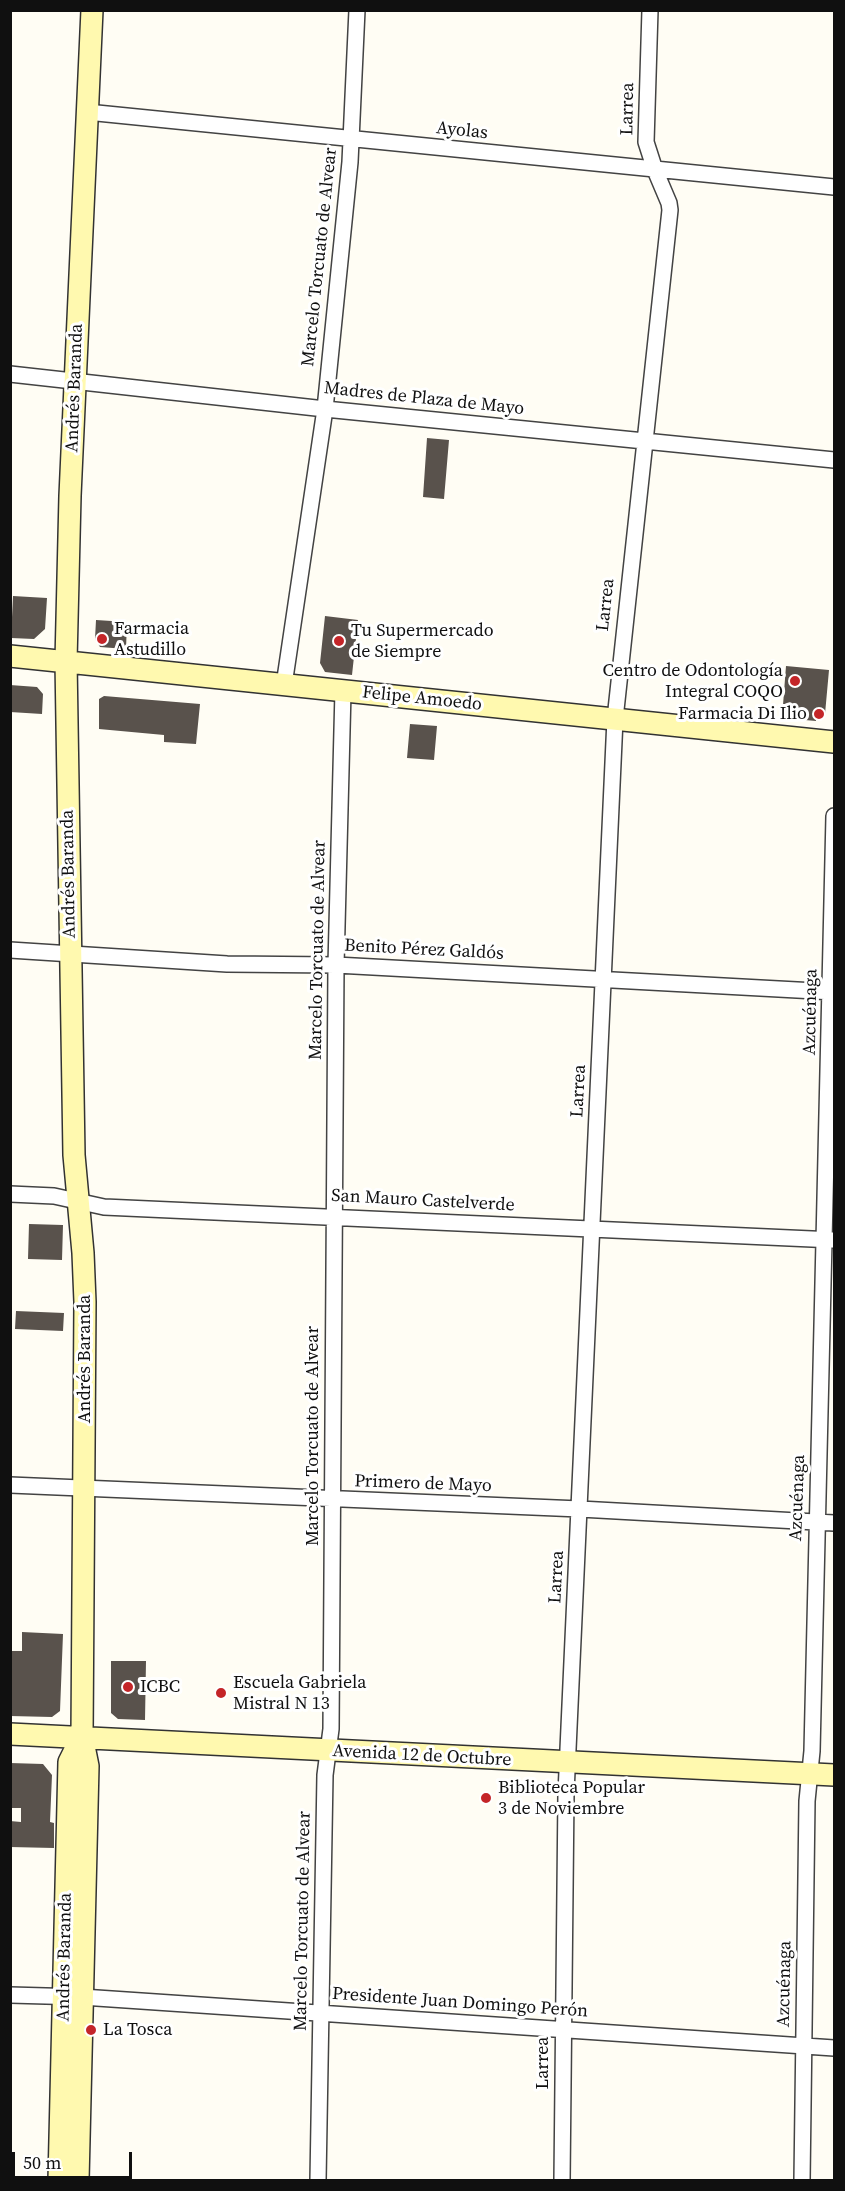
<!DOCTYPE html>
<meta charset="utf-8">
<style>
body{margin:0}
#map{position:relative;width:845px;height:2191px;overflow:hidden;background:#fffdf4;font-family:"Source Serif 4",serif}
canvas{display:block}
.frame{position:absolute;inset:0;border:12px solid #101010;pointer-events:none}
.scale{position:absolute;left:12px;top:2152px;width:120px;height:27px;box-sizing:border-box;border:3px solid #101010;border-top:0;padding-left:8px;font-size:18px;line-height:21px;white-space:nowrap;color:#101010;-webkit-text-stroke:4px #fff;paint-order:stroke}
</style>
<div id="map">
<canvas width="845" height="2191"></canvas>
<div class="frame"></div>
<div class="scale">50 m</div>
</div>
<script>
const ctx = document.querySelector('canvas').getContext('2d');
ctx.lineJoin = 'round';
function fillPath(path, color) {
  ctx.fillStyle = color;
  ctx.fill(path, 'evenodd');
}
function shape(rows) {
  const path = new Path2D();
  for (const r of rows) {
    path.moveTo(r[0], r[1]);
    for (let i = 2; i < r.length; i += 2) path.lineTo(r[i], r[i + 1]);
  }
  return path;
}
function strokePath(path, color, width, dash) {
  ctx.strokeStyle = color;
  ctx.lineWidth = width;
  ctx.lineCap = dash ? 'butt' : 'round';
  ctx.setLineDash(dash || []);
  ctx.stroke(path);
}
function drawText(font, color, halo, rows, align = 'center') {
  ctx.font = font + ' "Source Serif 4",serif';
  ctx.lineWidth = 6;
  ctx.setLineDash([]);
  ctx.textBaseline = 'middle';
  ctx.strokeStyle = halo;
  ctx.fillStyle = color;
  for (const [text, x, y, turn = 0] of rows) {
    ctx.save();
    ctx.translate(x, y);
    ctx.rotate((+turn || 0) * Math.PI / 180);
    ctx.textAlign = isNaN(turn) ? turn : align;
    if (halo) ctx.strokeText(text, 0, 0);
    ctx.fillText(text, 0, 0);
    ctx.restore();
  }
}
fillPath(shape([
 [427,438,449,440,444,499,423,497],
 [13,596,47,598,45,629,34,639,11,638],
 [325,616,358,620,352,675,325,672,320,663],
 [96,620,127,622,126,649,100,647,95,639],
 [786,666,829,670,825,714,822,713,822,719,816,718,816,721,782,718],
 [10,685,37,687,43,694,42,714,10,712],
 [104,696,200,704,196,744,164,742,164,735,99,729,99,699],
 [410,724,437,726,434,760,407,758],
 [29,1224,63,1225,62,1260,28,1259],
 [16,1311,64,1313,63,1331,15,1329],
 [22,1632,63,1634,60,1711,52,1717,10,1716,10,1651,22,1651],
 [111,1661,146,1661,145,1720,118,1719,111,1713],
 [10,1763,43,1764,52,1775,50,1822,54,1823,54,1848,10,1847,10,1821,21,1822,21,1808,10,1808]
]), '#59524c');
const street = shape([
 [87,112,834,187],
 [10,374,325,409,834,460],
 [284,685,325,409,350,162,357,10],
 [10,950,227,964,336,965,834,992],
 [10,1194,54,1196,104,1207,834,1240],
 [10,1485,580,1509,834,1523],
 [10,1995,82,1997,834,2048],
 [318,2180,325,1775,331,1729,336,965,343,691],
 [562,2180,566,1793,615,719,670,210,669,203,655,170,646,142,650,10],
 [802,2180,807,1801,812,1751,834,816]
]);
const secondary = shape([
 [10,656,834,742],
 [10,1734,834,1775],
 [59,2180,69,1762,82,1736],
 [78,2180,88,1766,82,1736,85,1302,83,1253,74,1155,66,661,70,496,92,10]
]);
strokePath(street, '#434343', 18);
strokePath(secondary, '#323232', 24);
strokePath(street, '#fff', 15);
strokePath(secondary, '#fff9af', 21);
for (const [x, y, r, color] of [
 [102,639,6,"#c42528"],
 [339,641,6,"#c42528"],
 [795,681,6,"#c42528"],
 [819,714,6,"#c42528"],
 [128,1687,6,"#c42528"],
 [221,1693,6,"#c42528"],
 [486,1798,6,"#c42528"],
 [91,2030,6,"#c42528"]
]) {
  const dot = new Path2D();
  dot.arc(x, y, r, 0, 2 * Math.PI);
  ctx.fillStyle = color;
  ctx.fill(dot);
  strokePath(dot, '#fff', 2);
}
drawText('18px', '#101010', '#fff', [
 ["Larrea",628,109,-89],
 ["Ayolas",462,131,6],
 ["Marcelo Torcuato de Alvear",320,257,-84],
 ["Andrés Baranda",75,388,-88],
 ["Madres de Plaza de Mayo",424,399,6],
 ["Larrea",606,605,-84],
 ["Felipe Amoedo",422,699,6],
 ["Andrés Baranda",69,874,-91],
 ["Marcelo Torcuato de Alvear",318,950,-89],
 ["Benito Pérez Galdós",424,950,3],
 ["Azcuénaga",811,1012,-89],
 ["Larrea",579,1091,-87],
 ["San Mauro Castelverde",423,1201,3],
 ["Andrés Baranda",85,1359,-90],
 ["Marcelo Torcuato de Alvear",313,1436,-90],
 ["Primero de Mayo",423,1484,2],
 ["Azcuénaga",798,1498,-88],
 ["Larrea",557,1577,-87],
 ["Avenida 12 de Octubre",422,1756,3],
 ["Marcelo Torcuato de Alvear",303,1921,-89],
 ["Andrés Baranda",65,1957,-89],
 ["Azcuénaga",785,1984,-89],
 ["Presidente Juan Domingo Perón",460,2003,4],
 ["Larrea",543,2063,-90]
]);
drawText('18px', '#101010', '#fff', [
 ["Farmacia",114,629],
 ["Astudillo",114,650],
 ["Tu Supermercado",351,631],
 ["de Siempre",351,652],
 ["Centro de Odontología",783,671,"right"],
 ["Integral COQO",783,692,"right"],
 ["Farmacia Di Ilio",807,714,"right"],
 ["Escuela Gabriela",233,1683],
 ["Mistral N 13",233,1704],
 ["ICBC",140,1687],
 ["Biblioteca Popular",498,1788],
 ["3 de Noviembre",498,1809],
 ["La Tosca",103,2030]
], 'left');
</script>
